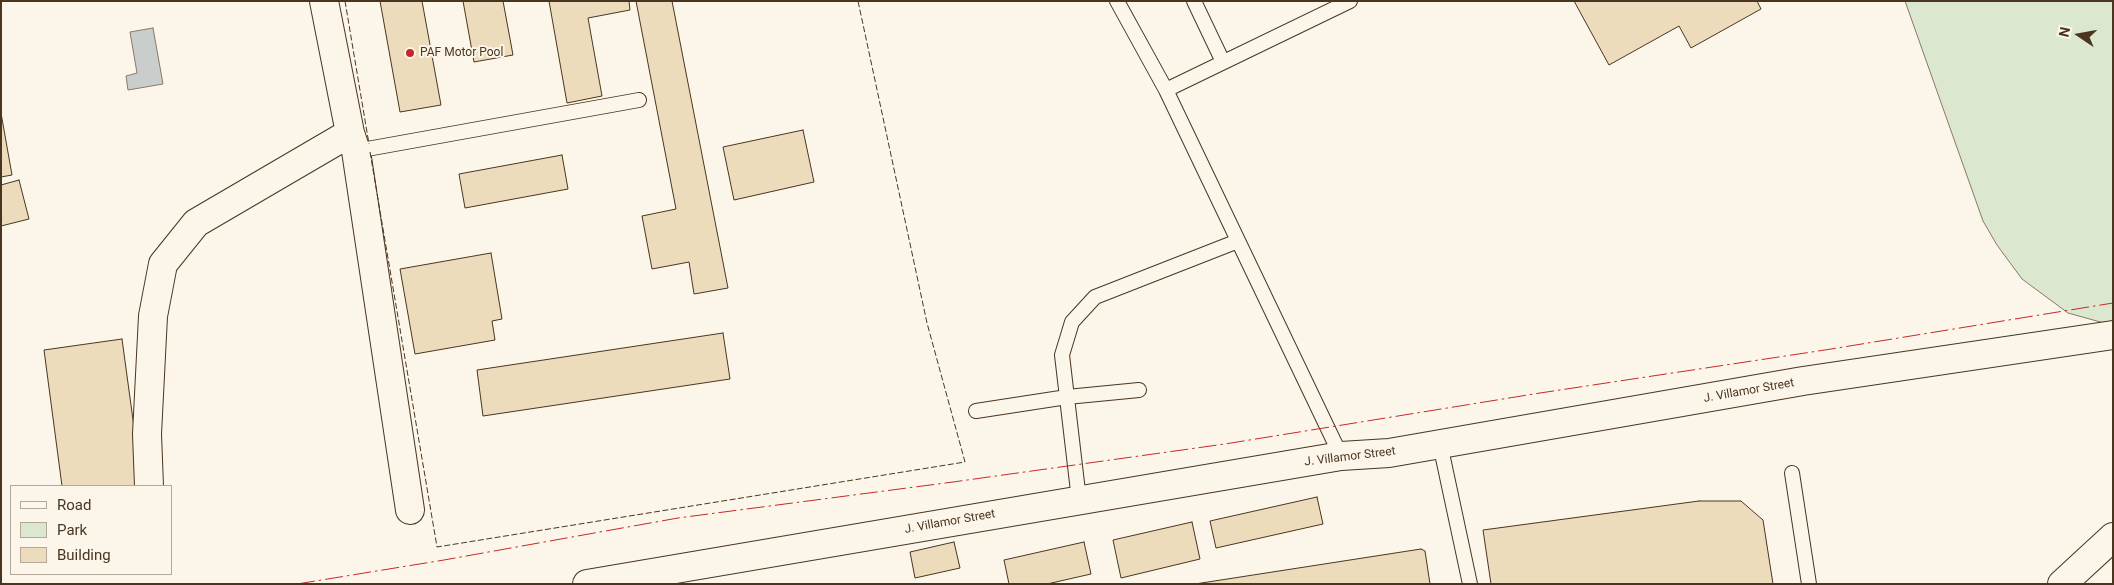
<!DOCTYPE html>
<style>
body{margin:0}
#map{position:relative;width:2114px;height:585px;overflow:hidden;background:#fbf6e9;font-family:Roboto,sans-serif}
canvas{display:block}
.frame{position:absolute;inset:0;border:2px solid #4a3520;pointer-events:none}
.legend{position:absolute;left:10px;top:485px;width:162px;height:90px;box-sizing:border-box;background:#fbf6e9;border:1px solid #b4a999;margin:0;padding:6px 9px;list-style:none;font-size:15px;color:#4a3520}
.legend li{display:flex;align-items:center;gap:10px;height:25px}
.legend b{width:25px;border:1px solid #b4a999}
.north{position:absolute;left:2054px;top:10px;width:50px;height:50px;-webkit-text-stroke:4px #fbf6e9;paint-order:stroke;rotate:282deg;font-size:14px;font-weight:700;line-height:20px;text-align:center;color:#4a3520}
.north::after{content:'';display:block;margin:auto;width:18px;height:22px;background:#4a3520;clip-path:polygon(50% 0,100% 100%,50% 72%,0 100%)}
</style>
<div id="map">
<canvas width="2114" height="585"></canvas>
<div class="frame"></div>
<ul class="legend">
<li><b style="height:6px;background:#fbf6e9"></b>Road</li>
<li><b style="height:14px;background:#dce7d0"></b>Park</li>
<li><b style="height:14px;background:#ecdcbc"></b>Building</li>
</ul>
<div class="north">N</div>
</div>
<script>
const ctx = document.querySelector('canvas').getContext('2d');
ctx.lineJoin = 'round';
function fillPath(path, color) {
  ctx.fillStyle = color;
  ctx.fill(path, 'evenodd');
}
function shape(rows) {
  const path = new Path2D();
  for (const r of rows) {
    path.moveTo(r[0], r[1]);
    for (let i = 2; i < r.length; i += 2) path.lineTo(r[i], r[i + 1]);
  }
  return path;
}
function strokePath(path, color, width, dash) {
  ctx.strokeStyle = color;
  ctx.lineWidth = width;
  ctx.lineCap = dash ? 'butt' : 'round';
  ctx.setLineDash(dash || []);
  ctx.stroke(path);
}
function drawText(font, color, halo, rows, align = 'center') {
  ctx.font = font + ' Roboto,sans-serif';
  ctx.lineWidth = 4;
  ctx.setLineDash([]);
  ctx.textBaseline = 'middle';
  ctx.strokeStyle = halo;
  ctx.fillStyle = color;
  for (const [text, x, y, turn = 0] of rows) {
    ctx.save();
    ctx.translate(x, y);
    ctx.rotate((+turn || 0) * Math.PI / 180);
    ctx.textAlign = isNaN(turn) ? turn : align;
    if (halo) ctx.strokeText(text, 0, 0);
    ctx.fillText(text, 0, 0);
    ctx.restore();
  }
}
const green = shape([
 [1905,1,2113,1,2113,322,2104,323,2068,313,2022,279,1997,245,1983,221,1905,1]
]);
fillPath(green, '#dce7d0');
strokePath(green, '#887966', 1);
const water = shape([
 [153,28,163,84,128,90,126,76,137,73,130,32,153,28]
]);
fillPath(water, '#c9cecd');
strokePath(water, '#887966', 1);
const building = shape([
 [380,1,422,1,441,105,400,112,380,1],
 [463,1,503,1,513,55,474,62,463,1],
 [549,1,629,1,630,10,588,18,602,96,567,103,549,1],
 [636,1,672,1,728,288,694,294,689,262,652,269,642,216,676,209,636,1],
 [1574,1,1757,1,1761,9,1691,48,1679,26,1609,65,1574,1],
 [1,113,12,175,1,177,1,113],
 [803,130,814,182,734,200,723,147,803,130],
 [562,155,568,189,465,208,459,174,562,155],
 [19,180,29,219,1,226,1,185,19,180],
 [491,253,502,319,492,321,495,340,415,354,400,269,491,253],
 [723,333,730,379,483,416,477,370,723,333],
 [122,339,142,486,62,486,44,350,122,339],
 [1317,497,1323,524,1216,548,1210,521,1317,497],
 [1699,501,1741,501,1763,520,1773,584,1491,584,1483,530,1699,501],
 [1192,522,1200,559,1121,578,1113,540,1192,522],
 [954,542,960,568,915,578,910,552,954,542],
 [1084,542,1091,574,1047,584,1009,584,1004,560,1084,542],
 [1421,549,1425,551,1430,584,1195,584,1421,549]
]);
fillPath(building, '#ecdcbc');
strokePath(building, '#4a3520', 1);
const service = shape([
 [1117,1,1166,90,1341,456],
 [1194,1,1223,62],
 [1166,90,1350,1],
 [356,151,639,100],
 [976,411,1067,397,1139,390],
 [1440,444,1470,584],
 [1792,473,1809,584],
 [1079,500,1062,355,1072,322,1095,297,1238,241]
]);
const minor = shape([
 [324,1,350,133,356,151,410,510],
 [149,486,147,434,153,316,163,264,196,223,350,133],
 [587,584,1341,456,1389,453,1803,381,2113,335]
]);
const primary = shape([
 [2062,584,2113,537]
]);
strokePath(service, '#4a3520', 16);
strokePath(minor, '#4a3520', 30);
strokePath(primary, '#4a3520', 30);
strokePath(service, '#fbf6e9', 14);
strokePath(minor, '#fbf6e9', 28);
strokePath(primary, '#fbf6e9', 28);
strokePath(shape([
 [345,1,369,144],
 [370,152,437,547,965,462,927,323,858,1]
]), '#4a3520', 1, [6, 2.5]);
strokePath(shape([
 [297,584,444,560,678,518,953,482,1225,444,1540,393,1825,350,2113,303]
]), '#c62828', 1, [18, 4, 2.5, 4]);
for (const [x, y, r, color] of [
 [410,53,5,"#c62828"]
]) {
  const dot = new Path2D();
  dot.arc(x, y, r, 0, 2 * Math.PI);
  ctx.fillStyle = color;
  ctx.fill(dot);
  strokePath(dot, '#fbf6e9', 2);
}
drawText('12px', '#4a3520', '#fbf6e9', [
 ["PAF Motor Pool",420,53]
], 'left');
drawText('12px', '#4a3520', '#fbf6e9', [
 ["J. Villamor Street",1749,391,-10],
 ["J. Villamor Street",1350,457,-7],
 ["J. Villamor Street",950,522,-10]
]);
</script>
